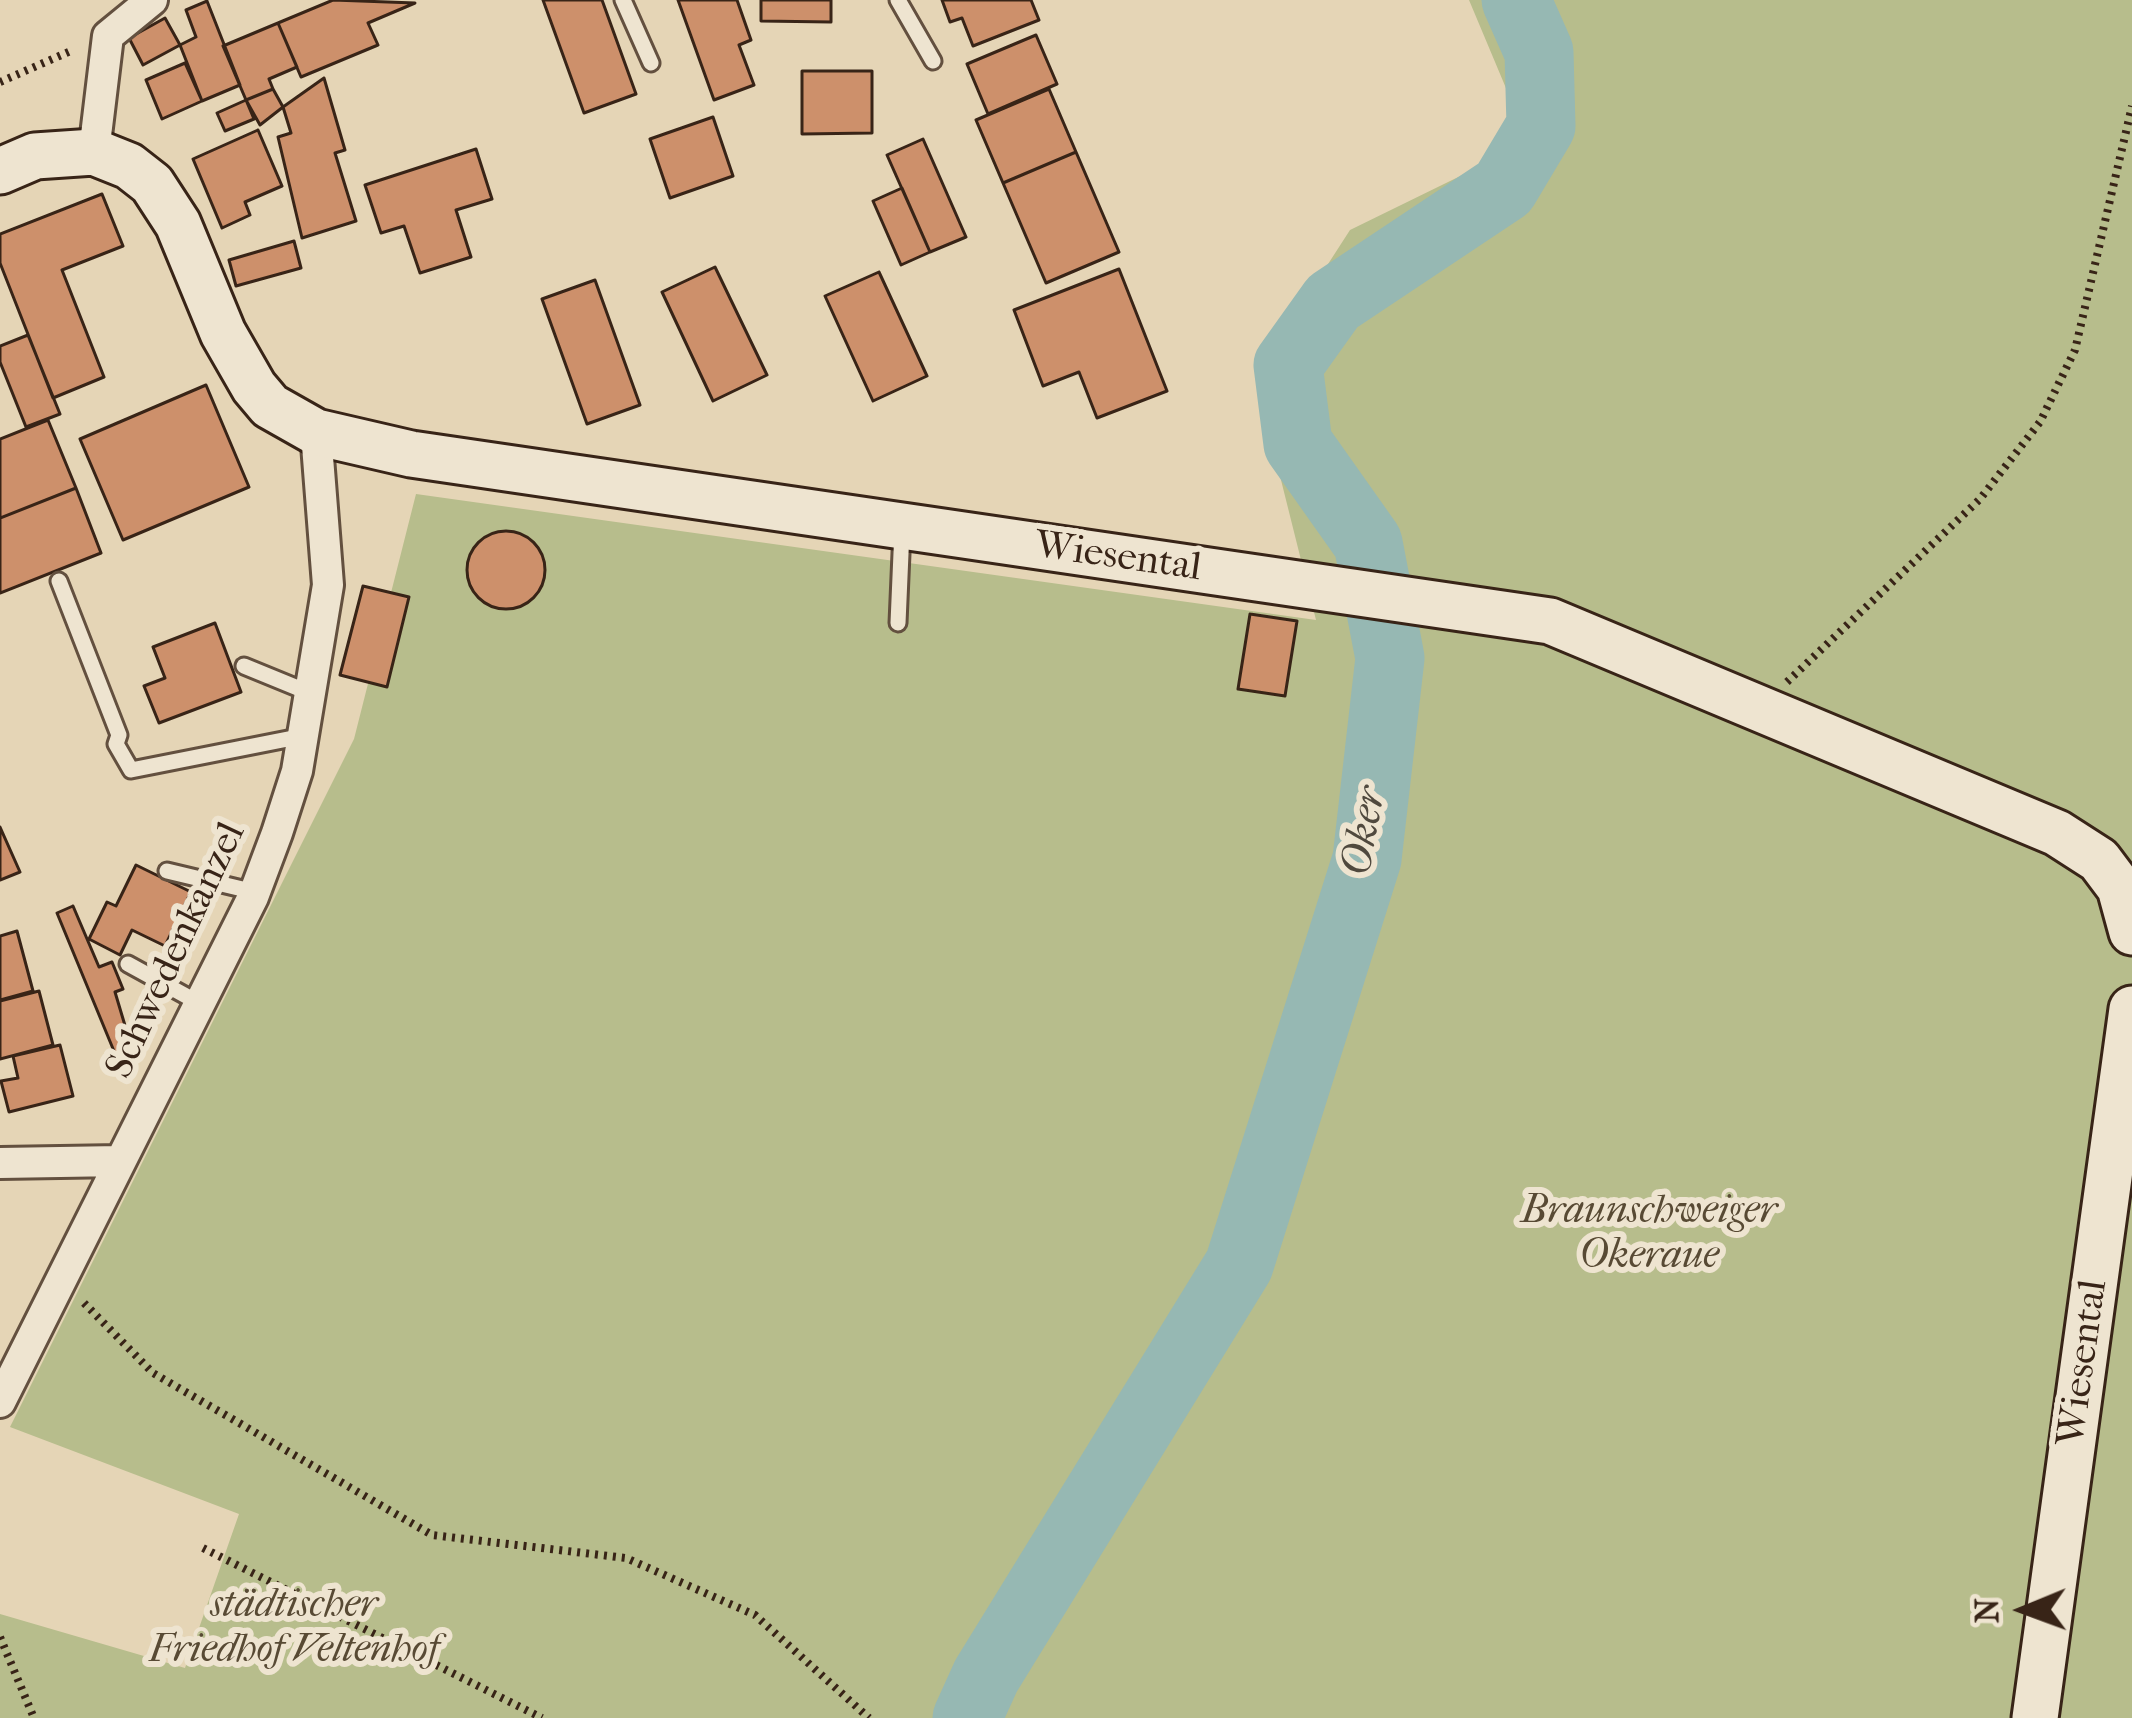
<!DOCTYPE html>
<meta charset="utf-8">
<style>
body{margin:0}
#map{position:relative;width:2132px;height:1718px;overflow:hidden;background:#e5d5b6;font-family:"IM FELL French Canon",serif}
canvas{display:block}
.north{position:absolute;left:1964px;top:1550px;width:120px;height:120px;-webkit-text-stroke:9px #eee4d0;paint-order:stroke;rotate:269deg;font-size:33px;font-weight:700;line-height:48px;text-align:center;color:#382417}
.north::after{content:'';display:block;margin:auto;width:42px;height:54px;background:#382417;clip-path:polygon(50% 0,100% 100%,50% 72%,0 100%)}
</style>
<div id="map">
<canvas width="2132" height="1718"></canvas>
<div class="north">N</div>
</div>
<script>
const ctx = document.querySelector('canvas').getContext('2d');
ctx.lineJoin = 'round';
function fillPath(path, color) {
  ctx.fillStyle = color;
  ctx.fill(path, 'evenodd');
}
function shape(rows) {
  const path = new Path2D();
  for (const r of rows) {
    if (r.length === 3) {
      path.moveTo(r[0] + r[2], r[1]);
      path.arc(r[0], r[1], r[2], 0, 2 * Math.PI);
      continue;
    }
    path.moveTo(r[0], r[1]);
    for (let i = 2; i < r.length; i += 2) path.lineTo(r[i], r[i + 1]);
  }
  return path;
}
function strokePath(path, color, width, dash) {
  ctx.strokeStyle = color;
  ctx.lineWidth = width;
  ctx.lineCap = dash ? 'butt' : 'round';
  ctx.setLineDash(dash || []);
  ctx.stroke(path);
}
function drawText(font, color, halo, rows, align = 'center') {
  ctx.font = font + ' "IM FELL French Canon",serif';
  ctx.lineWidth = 12;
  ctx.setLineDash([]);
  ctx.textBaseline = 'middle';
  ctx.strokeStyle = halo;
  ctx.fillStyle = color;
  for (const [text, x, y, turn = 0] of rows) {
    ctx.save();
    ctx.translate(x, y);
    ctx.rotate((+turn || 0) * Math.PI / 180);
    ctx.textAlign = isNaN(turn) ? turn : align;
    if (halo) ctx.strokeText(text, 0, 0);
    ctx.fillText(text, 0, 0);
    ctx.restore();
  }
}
fillPath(shape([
 [1469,0,2132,0,2132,1718,0,1718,0,1614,185,1668,239,1514,10,1427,354,739,416,494,1316,620,1277,464,1268,357,1350,230,1493,160,1516,112]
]), '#b7bd8c');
strokePath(shape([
 [967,1718,986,1676,1239,1265,1367,859,1390,658,1368,543,1298,444,1288,365,1333,302,1504,188,1541,126,1539,52,1516,0]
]), '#96b8b3', 69);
const building = shape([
 [333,0,415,3,368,23,378,45,301,77,278,23,333,0],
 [543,0,602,0,636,94,584,113,543,0],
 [678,0,737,0,751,40,739,45,754,85,714,100,678,0],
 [761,0,831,0,831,22,761,21,761,0],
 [942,0,1031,0,1039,20,973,46,962,18,950,22,942,0],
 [207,1,240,85,202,101,180,45,196,37,186,10,207,1],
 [165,18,180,45,143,65,129,38,165,18],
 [278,23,297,67,269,79,273,89,246,100,223,46,278,23],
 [1036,35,1057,84,988,114,967,64,1036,35],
 [185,63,202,101,162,119,146,80,185,63],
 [802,71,872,71,872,133,802,134,802,71],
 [324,78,345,150,335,153,356,221,302,238,278,137,291,133,283,107,324,78],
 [273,89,283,107,260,125,246,100,273,89],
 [1049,89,1076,152,1003,183,976,120,1049,89],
 [246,100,254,119,225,131,217,113,246,100],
 [713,117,733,176,670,198,650,139,713,117],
 [258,130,282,186,245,202,250,215,222,228,193,159,258,130],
 [923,139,966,237,930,252,887,155,923,139],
 [476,149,492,199,456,210,471,257,420,273,404,226,381,233,365,185,476,149],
 [1076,152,1119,252,1046,283,1003,183,1076,152],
 [902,188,930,252,901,265,873,201,902,188],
 [102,194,123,246,62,270,104,377,53,398,0,263,0,234,102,194],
 [294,241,301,268,236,286,229,260,294,241],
 [715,267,767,375,713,401,662,292,715,267],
 [1119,269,1167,391,1097,418,1079,372,1043,386,1014,310,1119,269],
 [879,272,927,376,873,401,825,296,879,272],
 [595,280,640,405,587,424,542,299,595,280],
 [28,335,60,414,26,427,0,362,0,346,28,335],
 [206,385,249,487,123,540,80,439,206,385],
 [48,420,76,488,0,518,0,439,48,420],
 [76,488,101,553,0,593,0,518,76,488],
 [506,570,39],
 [363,586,409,597,387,687,340,675,363,586],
 [1250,614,1297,621,1285,696,1238,689,1250,614],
 [215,623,241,692,159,723,144,686,165,678,153,647,215,623],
 [0,827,20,872,0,880,0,827],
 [136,865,191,892,165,946,132,930,120,955,89,939,107,902,116,906,136,865],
 [73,906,99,967,112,962,123,989,115,992,132,1049,116,1056,57,913,73,906],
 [17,931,33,991,0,1000,0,936,17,931],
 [39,991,53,1045,0,1059,0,1001,39,991],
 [60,1045,73,1096,9,1112,1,1081,18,1078,13,1056,60,1045]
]);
fillPath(building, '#cd906b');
strokePath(building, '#382417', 3);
const lane = shape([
 [623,0,651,63],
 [898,0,933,61],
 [59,581,119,735,116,744,131,770,303,736],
 [898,623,902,530],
 [244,666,310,693],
 [167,871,255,892],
 [128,964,199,1003]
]);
const street = shape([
 [94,152,108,36,152,0],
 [0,1163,120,1161],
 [0,1402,253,897,277,833,297,771,328,585,316,432]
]);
const secondary = shape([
 [0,171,35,156,94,152,129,166,152,184,178,224,223,333,254,387,270,406,316,432,411,454,1550,621,2057,833,2099,860,2120,888,2132,932],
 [2035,1718,2132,1009]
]);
strokePath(lane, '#63503f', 21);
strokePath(street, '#63503f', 36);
strokePath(secondary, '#382417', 51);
strokePath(shape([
 [0,82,73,50],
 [1787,682,1980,499,2040,422,2075,350,2132,106],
 [84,1303,153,1373,432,1535,626,1558,755,1615,869,1718],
 [203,1548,542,1718],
 [0,1637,34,1718]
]), '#382417', 8, [3, 6]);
strokePath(lane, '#eee4d0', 15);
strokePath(street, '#eee4d0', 30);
strokePath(secondary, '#eee4d0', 45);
drawText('39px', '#382417', '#eee4d0', [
 ["Wiesental",1118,558,8],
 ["Schwedenkanzel",177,951,-65],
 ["Wiesental",2084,1363,-82]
]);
drawText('italic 39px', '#584a34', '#eee4d0', [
 ["Braunschweiger",1649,1212],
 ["Okeraue",1649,1257],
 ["städtischer",294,1606],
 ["Friedhof Veltenhof",294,1651]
]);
drawText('italic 42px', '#50493e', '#eee4d0', [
 ["Oker",1366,832,-80]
]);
</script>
